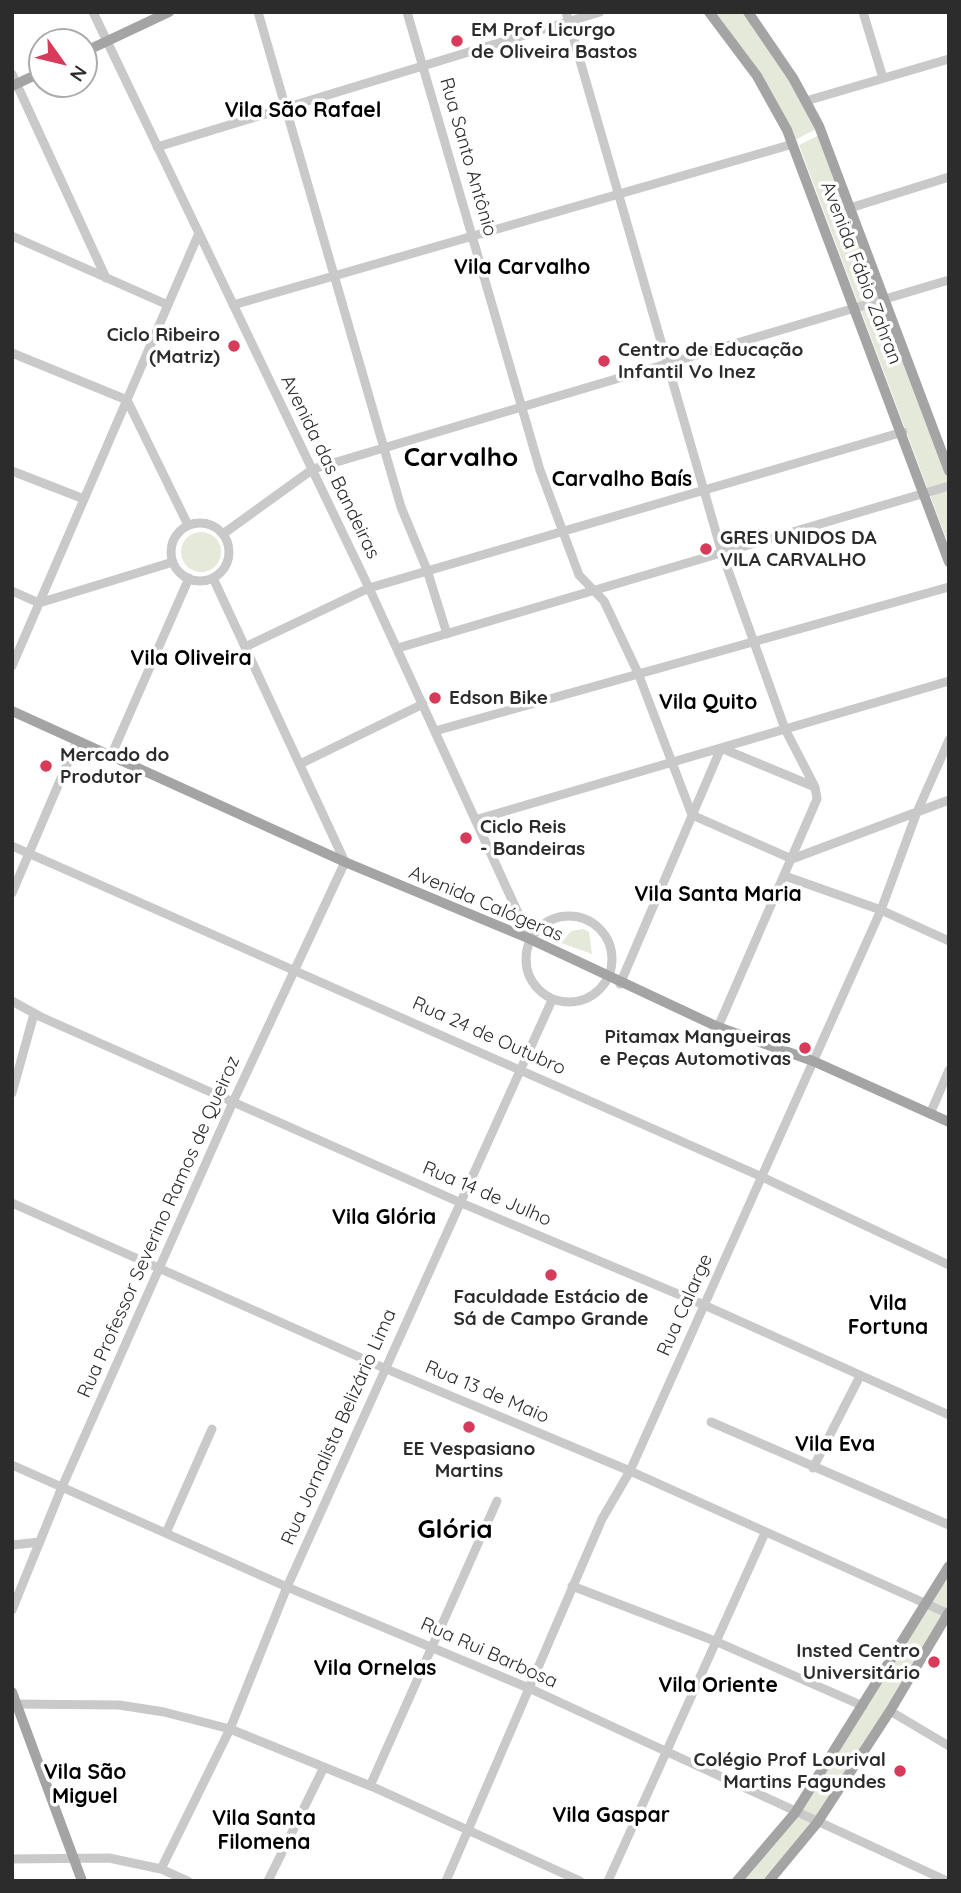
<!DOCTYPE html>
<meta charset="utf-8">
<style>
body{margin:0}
#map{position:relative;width:961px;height:1893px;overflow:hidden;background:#fff;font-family:Quicksand,sans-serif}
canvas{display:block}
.frame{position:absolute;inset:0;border:14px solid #2c2c2c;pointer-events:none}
.north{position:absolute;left:28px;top:28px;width:70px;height:70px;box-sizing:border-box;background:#fff;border:2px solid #ababab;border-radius:50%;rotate:124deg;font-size:19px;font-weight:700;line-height:28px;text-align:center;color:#2c2c2c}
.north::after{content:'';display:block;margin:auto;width:24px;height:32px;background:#d83a59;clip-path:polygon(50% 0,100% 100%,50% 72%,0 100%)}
</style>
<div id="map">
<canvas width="961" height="1893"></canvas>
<div class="frame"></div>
<div class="north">N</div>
</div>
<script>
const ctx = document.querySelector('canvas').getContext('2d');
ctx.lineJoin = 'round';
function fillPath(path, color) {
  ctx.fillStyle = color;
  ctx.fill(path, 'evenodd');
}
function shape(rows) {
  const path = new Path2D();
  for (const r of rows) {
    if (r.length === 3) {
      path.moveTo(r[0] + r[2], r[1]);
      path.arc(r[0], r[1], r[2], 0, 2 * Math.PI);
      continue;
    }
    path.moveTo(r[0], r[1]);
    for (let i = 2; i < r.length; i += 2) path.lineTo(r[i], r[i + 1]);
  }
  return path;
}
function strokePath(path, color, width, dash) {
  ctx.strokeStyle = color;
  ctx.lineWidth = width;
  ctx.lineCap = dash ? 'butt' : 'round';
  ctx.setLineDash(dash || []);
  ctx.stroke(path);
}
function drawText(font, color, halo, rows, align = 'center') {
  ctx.font = font + ' Quicksand,sans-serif';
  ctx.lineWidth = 7;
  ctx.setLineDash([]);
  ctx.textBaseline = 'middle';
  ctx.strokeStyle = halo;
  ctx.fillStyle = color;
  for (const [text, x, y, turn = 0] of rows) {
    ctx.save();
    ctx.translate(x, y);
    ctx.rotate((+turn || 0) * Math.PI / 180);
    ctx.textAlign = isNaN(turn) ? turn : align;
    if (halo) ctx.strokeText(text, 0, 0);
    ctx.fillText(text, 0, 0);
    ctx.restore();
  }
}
fillPath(shape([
 [713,12,745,12,774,53,816,129,795,140,757,69],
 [819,135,949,479,949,546,799,145],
 [201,552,20],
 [583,929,589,932,592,954,561,943,571,931],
 [949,1566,949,1612,834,1795,769,1881,737,1881,770,1845]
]), '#e4e9da');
strokePath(shape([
 [93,12,369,588,530,939],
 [258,12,401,507,427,570,447,634],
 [407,12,540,470,579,575,604,601,638,673,692,815,792,859],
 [566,12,722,553,785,729,815,787,817,799,718,1027],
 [863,12,883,78],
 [12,74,106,278],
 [806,101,949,59],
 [157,147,600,12],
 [850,208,949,177],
 [12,236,168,305],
 [233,305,793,144],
 [12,353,127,400,188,525],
 [12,471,84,499],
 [200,552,29],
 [223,534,313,469,949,280],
 [12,591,39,603,173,562],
 [245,647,369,588,903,432],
 [398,648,949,486],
 [12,666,199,233],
 [435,731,949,587],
 [111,756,189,578],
 [300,764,423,704],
 [475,820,949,681],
 [12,846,760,1176,949,1265],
 [792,859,949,800],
 [785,876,881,910,949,941],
 [12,893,77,741],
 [569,959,43],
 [620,984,721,748,815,787],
 [12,1001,41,1017,459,1202,704,1305,949,1415],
 [12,1093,34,1014],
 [930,1114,949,1070],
 [12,1203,384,1368,630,1471,949,1614],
 [711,1422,949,1525],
 [12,1465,287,1587,531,1689,947,1881],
 [813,1468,860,1376],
 [166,1533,212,1429],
 [12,1545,40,1542],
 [572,1586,715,1641,863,1706],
 [12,1610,62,1487,233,1102,345,862,213,578],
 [12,1704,119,1705,164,1712,230,1729,373,1787,580,1881],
 [890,1711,949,1746],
 [370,1786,497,1501],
 [12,1859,109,1858,161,1869,188,1881],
 [161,1869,230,1729,287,1587,552,1000],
 [268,1881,324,1767],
 [446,1881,602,1519,630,1471,881,910,917,812,949,740],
 [608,1881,765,1533]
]), '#c9c9c9', 9);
strokePath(shape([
 [709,12,757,76,787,130,949,562],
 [748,12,793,78,819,126,949,471],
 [84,52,169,12],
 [12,86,42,72],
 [12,711,345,862,530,939,718,1027,813,1061,949,1122],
 [12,1692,82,1881],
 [737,1881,795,1813,949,1566],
 [769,1881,817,1823,890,1711,949,1612]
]), '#a4a4a4', 10);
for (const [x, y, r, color] of [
 [457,41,7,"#d83a59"],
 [234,346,7,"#d83a59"],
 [604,361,7,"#d83a59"],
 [706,549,7,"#d83a59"],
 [435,698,7,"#d83a59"],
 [46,766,7,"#d83a59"],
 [466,838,7,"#d83a59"],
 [805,1048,7,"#d83a59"],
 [551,1275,7,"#d83a59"],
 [469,1427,7,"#d83a59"],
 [934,1662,7,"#d83a59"],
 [900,1771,7,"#d83a59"]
]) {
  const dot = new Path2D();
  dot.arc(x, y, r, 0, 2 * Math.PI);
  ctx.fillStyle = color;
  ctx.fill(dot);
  strokePath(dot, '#fff', 2.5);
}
drawText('bold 19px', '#2c2c2c', '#fff', [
 ["EM Prof Licurgo",471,30],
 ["de Oliveira Bastos",471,52],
 ["Ciclo Ribeiro",220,335,"right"],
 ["(Matriz)",220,357,"right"],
 ["Centro de Educação",618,350],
 ["Infantil Vo Inez",618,372],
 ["GRES UNIDOS DA",720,538],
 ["VILA CARVALHO",720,560],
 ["Edson Bike",449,698],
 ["Mercado do",60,755],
 ["Produtor",60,777],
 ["Ciclo Reis",480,827],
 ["- Bandeiras",480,849],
 ["Pitamax Mangueiras",791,1037,"right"],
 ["e Peças Automotivas",791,1059,"right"],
 ["Faculdade Estácio de",551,1297,"center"],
 ["Sá de Campo Grande",551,1319,"center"],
 ["EE Vespasiano",469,1449,"center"],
 ["Martins",469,1471,"center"],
 ["Insted Centro",920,1651,"right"],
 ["Universitário",920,1673,"right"],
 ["Colégio Prof Lourival",886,1760,"right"],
 ["Martins Fagundes",886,1782,"right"]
], 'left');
drawText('19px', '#2c2c2c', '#fff', [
 ["Rua Santo Antônio",468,157,74],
 ["Avenida Fábio Zahran",861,273,69],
 ["Avenida das Bandeiras",330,467,64],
 ["Avenida Calógeras",486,904,23],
 ["Rua 24 de Outubro",489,1036,24],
 ["Rua 14 de Julho",487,1194,23],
 ["Rua Professor Severino Ramos de Queiroz",159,1227,-66],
 ["Rua Calarge",685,1305,-66],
 ["Rua 13 de Maio",487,1392,23],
 ["Rua Jornalista Belizário Lima",339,1427,-66],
 ["Rua Rui Barbosa",489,1653,24]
]);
drawText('bold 21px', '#000', '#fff', [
 ["Vila São Rafael",303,111],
 ["Vila Carvalho",522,268],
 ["Carvalho Baís",622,480],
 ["Vila Oliveira",191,659],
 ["Vila Quito",708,703],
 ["Vila Santa Maria",718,895],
 ["Vila Glória",384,1218],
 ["Vila",888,1304],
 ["Fortuna",888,1328],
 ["Vila Eva",835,1445],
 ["Vila Ornelas",375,1669],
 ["Vila Oriente",718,1686],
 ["Vila São",85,1773],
 ["Miguel",85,1797],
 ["Vila Gaspar",611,1816],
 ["Vila Santa",264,1819],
 ["Filomena",264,1843]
]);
drawText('bold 26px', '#000', '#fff', [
 ["Carvalho",461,458],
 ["Glória",455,1530]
]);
</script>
